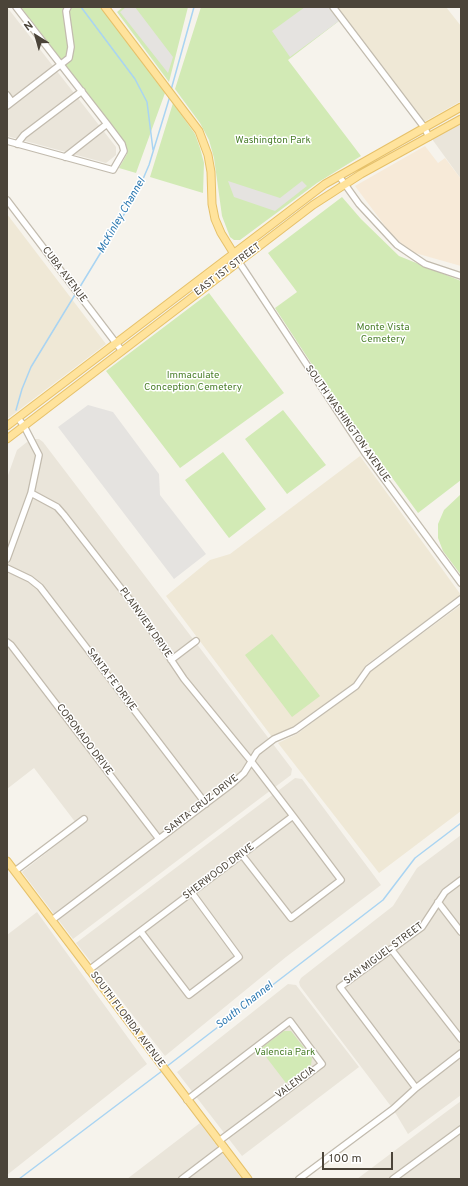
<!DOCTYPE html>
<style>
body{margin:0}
#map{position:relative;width:468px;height:1186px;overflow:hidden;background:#f6f3ec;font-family:Overpass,sans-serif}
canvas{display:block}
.frame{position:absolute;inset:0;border:8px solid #4b4439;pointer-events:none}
.north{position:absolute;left:16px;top:16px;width:40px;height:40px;-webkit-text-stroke:3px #fff;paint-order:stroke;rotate:323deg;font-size:11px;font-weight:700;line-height:16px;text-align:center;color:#4b4439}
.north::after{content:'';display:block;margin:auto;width:14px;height:18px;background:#4b4439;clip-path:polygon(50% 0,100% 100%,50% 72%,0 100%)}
.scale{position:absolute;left:322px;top:1152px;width:71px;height:18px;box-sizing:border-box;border:2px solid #4b4439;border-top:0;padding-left:5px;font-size:12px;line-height:14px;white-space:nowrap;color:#4b4439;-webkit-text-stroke:3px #fff;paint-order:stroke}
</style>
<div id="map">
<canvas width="468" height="1186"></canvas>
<div class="frame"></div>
<div class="north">N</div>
<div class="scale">100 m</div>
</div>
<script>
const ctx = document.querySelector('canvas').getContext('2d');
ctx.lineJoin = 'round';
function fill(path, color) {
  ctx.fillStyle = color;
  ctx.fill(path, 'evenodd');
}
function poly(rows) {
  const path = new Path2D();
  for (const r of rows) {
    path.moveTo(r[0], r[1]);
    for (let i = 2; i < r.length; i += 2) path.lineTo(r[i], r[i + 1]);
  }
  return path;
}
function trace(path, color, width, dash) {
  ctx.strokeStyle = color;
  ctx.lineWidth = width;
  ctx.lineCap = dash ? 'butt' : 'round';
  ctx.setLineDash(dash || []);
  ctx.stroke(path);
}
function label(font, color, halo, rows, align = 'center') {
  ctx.font = font + ' Overpass,sans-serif';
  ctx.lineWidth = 3;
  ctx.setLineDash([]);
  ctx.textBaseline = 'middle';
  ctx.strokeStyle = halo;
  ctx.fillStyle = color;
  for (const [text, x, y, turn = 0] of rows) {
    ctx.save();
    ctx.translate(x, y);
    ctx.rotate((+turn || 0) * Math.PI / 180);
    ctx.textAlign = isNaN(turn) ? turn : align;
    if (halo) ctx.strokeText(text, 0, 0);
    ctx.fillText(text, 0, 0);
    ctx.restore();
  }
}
fill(poly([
 [7,7,116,147,116,155,106,163,7,136],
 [461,123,461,179,432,139],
 [35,439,39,439,43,442,292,769,291,775,73,939,22,872,79,827,34,768,7,789,7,478,17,450,27,442],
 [295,778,302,779,381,885,286,957,165,1056,76,943],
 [461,835,461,1095,408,1134,393,1109,300,986,299,982,301,978,393,906,417,868],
 [37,912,147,1064,7,1175,7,935],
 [288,984,296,985,359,1067,242,1156,177,1072],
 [461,1101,461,1179,357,1179,446,1112],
 [200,1123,242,1179,127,1179]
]), '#eae5da');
fill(poly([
 [425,146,438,163,445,158,461,179,461,266,415,253,401,243,388,230,355,186]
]), '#f7ead8');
fill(poly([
 [337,7,446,7,461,26,461,101,424,122],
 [7,214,106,344,7,419],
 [360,456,461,595,366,665,354,683,295,727,272,737,166,596,210,560,230,554],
 [461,605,461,811,379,873,278,743,297,734,358,688,371,671]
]), '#efe8d6');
fill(poly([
 [21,7,101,7,165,93,136,173,119,168,127,154,124,142],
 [123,7,188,7,169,82,117,12],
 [201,7,328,7,339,21,288,60,361,156,317,183,240,240,234,240,230,237,222,216,214,158,209,140,200,123,175,89],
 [173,103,195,134,200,148,204,163,203,193,150,177],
 [342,197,361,219,399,256,461,281,461,480,418,513,336,401,275,308,297,292,268,253],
 [209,293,284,393,180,468,106,371],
 [283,410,326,465,287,494,245,439],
 [223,452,266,509,229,538,185,480],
 [461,494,461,575,443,551,438,538,438,524,444,510],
 [272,634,320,696,292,717,245,655],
 [284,1031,291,1031,312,1058,311,1065,286,1083,260,1049]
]), '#d2eab5');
fill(poly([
 [126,7,135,7,173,57,168,73,120,12],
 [305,7,328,7,339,21,290,57,272,31],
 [228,181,280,198,302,181,307,186,275,211,234,197],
 [88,405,113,412,159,474,160,495,206,554,174,579,58,427]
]), '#e5e3e0');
trace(poly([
 [81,7,135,79,147,102,153,150],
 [171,90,194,7],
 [78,290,137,193,149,165,170,96],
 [16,410,22,389,31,367,76,293],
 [166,1067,383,900,415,858,461,823],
 [19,1179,162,1071]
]), '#a9d4f2', 1.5);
const minor = poly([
 [333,7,424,127,429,137],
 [7,95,12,102],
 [7,106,69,58,71,47,66,11,68,7],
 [7,141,113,170,124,151,122,144,107,124,16,7],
 [17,144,24,135,82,91],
 [65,157,107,124],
 [339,176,359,204,397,245,425,264,461,276],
 [7,200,122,351],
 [239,262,365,453,461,583],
 [31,493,57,507,64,515,137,609,184,679,251,761,293,816,89,970],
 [7,559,31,493,39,455,24,426,18,418],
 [7,568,30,579,40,587,206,804],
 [7,642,11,645,159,839],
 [171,660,196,641],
 [242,855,291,918,341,880,293,816],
 [15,871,84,819],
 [438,902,461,932],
 [52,920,233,783,244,773,257,752,274,739,295,730,356,686,368,669,461,599],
 [141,932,189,995,239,957,192,893],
 [391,949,461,1039],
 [416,1088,340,987,422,927,445,892,461,880],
 [187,1100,290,1021,322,1064,219,1141],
 [182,1179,224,1147],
 [299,1179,393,1109,416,1088,461,1053],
 [393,1179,461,1129]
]);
const major = poly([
 [105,7,199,131,208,155,211,172,212,204,215,219,221,233,239,262],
 [7,426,325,184,461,107],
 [7,439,313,205,361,174,461,119],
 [7,861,248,1179]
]);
trace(minor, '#c2bbae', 8);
trace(major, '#e6c16a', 9);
trace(minor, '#fff', 5.5);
trace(major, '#ffe39c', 7);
label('10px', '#4a7f2a', '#fff', [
 ["Washington Park",273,141],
 ["Monte Vista",383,328],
 ["Cemetery",383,340],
 ["Immaculate",193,376],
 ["Conception Cemetery",193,388],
 ["Valencia Park",285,1053]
]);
label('10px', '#4b4439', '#fff', [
 ["EAST 1ST STREET",228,270,-37],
 ["CUBA AVENUE",64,275,53],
 ["SOUTH WASHINGTON AVENUE",347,424,55],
 ["PLAINVIEW DRIVE",145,623,55],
 ["SANTA FE DRIVE",111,680,53],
 ["CORONADO DRIVE",84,740,53],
 ["SANTA CRUZ DRIVE",202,805,-38],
 ["SHERWOOD DRIVE",219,872,-37],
 ["SAN MIGUEL STREET",384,954,-37],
 ["SOUTH FLORIDA AVENUE",127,1020,53],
 ["VALENCIA",296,1083,-37]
]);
label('italic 11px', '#2e7ab2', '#fff', [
 ["McKinley Channel",122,216,-60],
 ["South Channel",245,1006,-38]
]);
</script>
